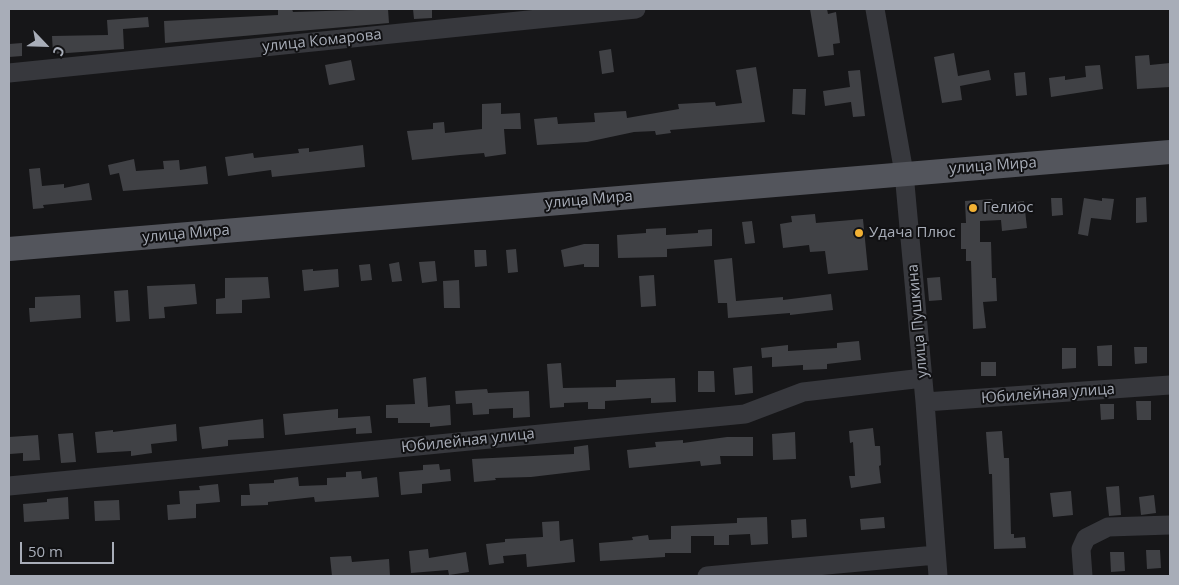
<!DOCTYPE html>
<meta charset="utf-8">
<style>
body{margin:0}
#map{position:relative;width:1179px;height:585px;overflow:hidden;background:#161618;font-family:"Open Sans",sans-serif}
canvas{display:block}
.frame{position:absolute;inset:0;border:10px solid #a8adb8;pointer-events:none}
.north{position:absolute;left:20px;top:20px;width:50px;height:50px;-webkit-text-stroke:4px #111113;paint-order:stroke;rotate:114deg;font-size:14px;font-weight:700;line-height:20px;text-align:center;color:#a8adb8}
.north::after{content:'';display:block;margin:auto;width:18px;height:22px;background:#a8adb8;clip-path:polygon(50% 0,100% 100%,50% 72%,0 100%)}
.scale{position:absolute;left:20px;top:542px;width:94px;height:22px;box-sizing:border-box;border:2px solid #a8adb8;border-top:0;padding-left:6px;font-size:15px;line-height:18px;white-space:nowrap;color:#a8adb8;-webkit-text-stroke:4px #111113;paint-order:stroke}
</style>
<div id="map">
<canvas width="1179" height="585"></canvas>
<div class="frame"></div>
<div class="north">С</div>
<div class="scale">50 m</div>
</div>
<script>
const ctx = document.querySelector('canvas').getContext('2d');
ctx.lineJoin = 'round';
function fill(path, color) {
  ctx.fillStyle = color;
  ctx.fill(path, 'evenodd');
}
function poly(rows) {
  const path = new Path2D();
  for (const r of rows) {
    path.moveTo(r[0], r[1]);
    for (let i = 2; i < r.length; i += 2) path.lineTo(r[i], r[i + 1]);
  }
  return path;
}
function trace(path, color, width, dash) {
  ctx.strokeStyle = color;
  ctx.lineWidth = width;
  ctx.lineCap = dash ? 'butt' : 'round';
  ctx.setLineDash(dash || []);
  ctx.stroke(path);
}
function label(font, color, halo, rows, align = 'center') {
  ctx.font = font + ' "Open Sans",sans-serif';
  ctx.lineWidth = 4;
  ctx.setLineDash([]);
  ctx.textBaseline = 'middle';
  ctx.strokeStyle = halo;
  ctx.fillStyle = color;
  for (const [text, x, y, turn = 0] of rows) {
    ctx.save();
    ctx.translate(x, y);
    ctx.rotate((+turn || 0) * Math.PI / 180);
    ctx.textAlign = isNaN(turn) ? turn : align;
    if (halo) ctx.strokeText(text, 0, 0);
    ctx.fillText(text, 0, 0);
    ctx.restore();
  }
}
fill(poly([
 [278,9,292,9,293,12,388,9,389,23,165,43,164,21,278,15],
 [413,9,432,9,432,18,414,19],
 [810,9,827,9,828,14,836,12,840,43,833,44,834,55,818,57],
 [148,17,149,27,123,29,124,49,53,54,52,36,108,35,107,20],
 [22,43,22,56,9,57,9,44],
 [611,49,614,72,602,74,599,51],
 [954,53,958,76,989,70,991,80,960,86,962,100,942,103,934,57],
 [1149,55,1150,65,1170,63,1170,87,1137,89,1135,56],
 [351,60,355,80,329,85,325,65],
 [1100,65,1103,89,1051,97,1049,78,1065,76,1065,80,1086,77,1085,66],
 [756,67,765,122,670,130,671,133,656,135,655,131,634,132,587,142,537,145,534,119,557,117,558,124,595,122,594,113,626,111,627,118,679,109,678,104,715,102,716,106,742,103,736,70],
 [860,70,865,116,853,117,851,102,825,106,823,91,850,87,848,71],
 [1025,72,1027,95,1016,96,1014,73],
 [793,89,806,89,805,115,792,114],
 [501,103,501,114,520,113,521,129,504,129,506,154,485,157,484,153,460,155,412,160,407,131,433,129,433,123,444,122,445,133,482,129,482,104],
 [363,145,365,167,272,177,271,170,228,176,225,157,253,153,254,158,299,153,298,149,309,148,309,152],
 [134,159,136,171,164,169,163,161,179,160,180,170,206,166,208,184,123,191,119,173,110,175,108,165],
 [40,168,42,186,64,184,64,188,89,183,92,200,43,205,44,208,33,209,29,169],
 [1146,197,1147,222,1136,223,1136,198],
 [1051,198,1062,198,1063,215,1052,216],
 [1084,198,1102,201,1102,198,1114,199,1111,220,1091,218,1088,236,1078,234],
 [992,199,993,204,1024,201,1027,228,1002,231,1001,220,980,221,980,242,991,242,992,278,996,278,997,301,983,302,986,328,973,329,971,261,966,261,966,249,961,249,961,223,966,223,965,201],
 [815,214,816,223,863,219,868,270,828,274,825,251,810,252,809,245,783,248,780,224,792,222,791,216],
 [752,221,755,243,745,244,742,222],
 [666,228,666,235,698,233,698,230,712,229,712,246,667,249,667,257,618,258,617,235,646,233,646,229],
 [584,244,599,244,599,267,584,267,584,264,564,267,561,250],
 [516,249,518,272,508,273,506,250],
 [474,250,486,250,487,266,475,267],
 [732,258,736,301,783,297,783,300,831,294,833,310,790,315,790,313,728,318,727,303,718,303,714,260],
 [435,261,437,281,422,283,419,262],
 [399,262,402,281,392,282,389,264],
 [370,264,372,280,361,281,359,265],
 [313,269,313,271,338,269,339,287,304,291,302,270],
 [654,275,656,306,641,307,639,276],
 [268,277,270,298,242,300,242,313,216,314,216,299,225,298,225,278],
 [940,277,942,300,929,301,927,278],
 [459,280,460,308,444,308,443,281],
 [195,284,197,304,164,307,165,318,149,319,147,286],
 [128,290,130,321,116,322,114,291],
 [80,295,81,318,30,322,29,308,35,308,35,297],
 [859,341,861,360,827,364,827,369,803,370,803,365,772,367,772,357,762,358,761,348,788,345,788,351,837,348,837,343],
 [1112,345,1112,366,1098,366,1097,346],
 [1134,347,1147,347,1147,363,1135,364],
 [1062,348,1076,348,1076,368,1062,369],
 [981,362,996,362,996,376,981,376],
 [561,363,563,388,616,387,616,380,675,378,676,402,651,403,651,398,605,401,605,409,588,409,588,402,564,403,564,407,550,408,547,364],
 [752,366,753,393,735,395,733,368],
 [698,371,714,371,715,392,698,392],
 [426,377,428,407,450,405,451,425,430,427,430,423,398,423,398,418,386,418,386,405,415,404,413,379],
 [487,389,488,393,529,391,530,417,513,418,513,408,489,409,489,414,473,415,472,403,456,404,455,391],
 [1136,401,1151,401,1151,420,1137,420],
 [1100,404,1114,404,1114,419,1101,420],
 [338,409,338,418,370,416,372,433,356,434,356,428,285,435,283,414],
 [263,419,264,438,228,440,228,446,202,449,199,427],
 [176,424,177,441,151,444,152,453,131,456,131,451,97,453,95,432,113,430,113,432],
 [873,428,875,446,880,446,881,465,879,466,881,483,851,488,849,476,855,476,853,442,850,443,849,431],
 [1002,431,1004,458,1009,458,1011,534,1014,534,1014,538,1025,537,1026,548,994,549,992,474,989,474,986,432],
 [795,432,796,459,773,460,772,434],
 [73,433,76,462,61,463,58,434],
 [38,435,40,460,23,461,23,453,10,454,9,437],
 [727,437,753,437,753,456,720,456,721,464,701,466,700,461,629,468,627,450,656,447,655,442,683,440,683,443],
 [588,445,590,470,531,477,495,478,496,480,474,482,472,459,574,454,574,447],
 [439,464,440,470,450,469,451,481,422,484,422,493,401,495,399,472,423,470,423,465],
 [361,471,362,479,377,477,379,497,315,502,314,497,268,502,268,505,241,506,241,495,250,495,249,484,274,483,274,480,298,477,299,486,327,485,327,478,346,477,346,472],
 [218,484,220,502,196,504,196,518,168,520,167,505,180,504,179,491,200,490,199,486],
 [1119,486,1121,515,1109,516,1106,487],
 [1071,491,1073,515,1053,517,1050,493],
 [1154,495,1156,513,1141,515,1139,497],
 [68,497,69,519,24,522,23,504,47,502,47,499],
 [119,500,120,520,95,521,94,501],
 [767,517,768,544,751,545,750,534,729,535,729,545,714,545,714,536,691,536,691,553,665,553,665,557,600,561,599,543,633,540,632,537,648,535,649,540,671,539,671,526,737,523,737,518],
 [884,517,885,528,861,530,860,519],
 [806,519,807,537,792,538,791,520],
 [559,521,560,541,573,539,575,562,527,567,526,554,503,556,504,563,489,565,486,544,505,542,505,539,543,537,542,522],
 [428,549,429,558,466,552,469,572,449,575,448,570,411,573,409,551],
 [1146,550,1160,550,1161,568,1147,569],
 [1110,552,1124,552,1125,571,1111,572],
 [351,556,352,562,389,559,390,576,332,576,330,557]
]), '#404145');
trace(poly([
 [875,9,904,173,925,402,938,576],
 [9,73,636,9],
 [925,402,1170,385],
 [9,486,745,414,803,392,923,378],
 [707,576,936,555],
 [1083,576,1081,549,1086,538,1108,527,1170,525]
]), '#37383d', 19);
trace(poly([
 [9,249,1170,152]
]), '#53555c', 24);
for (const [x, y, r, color] of [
 [973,208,5,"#f2b134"],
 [859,233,5,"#f2b134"]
]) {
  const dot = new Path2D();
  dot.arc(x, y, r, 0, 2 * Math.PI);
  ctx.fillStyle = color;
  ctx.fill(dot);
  trace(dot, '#111113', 2);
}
label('15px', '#a8adb8', '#111113', [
 ["улица Комарова",322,41,-6],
 ["улица Мира",993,166,-4],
 ["улица Мира",589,200,-5],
 ["улица Мира",186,234,-5],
 ["улица Пушкина",918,321,-95],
 ["Юбилейная улица",1048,394,-4],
 ["Юбилейная улица",468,441,-6]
]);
label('15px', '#a8adb8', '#111113', [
 ["Гелиос",983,208],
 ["Удача Плюс",869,233]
], 'left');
</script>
